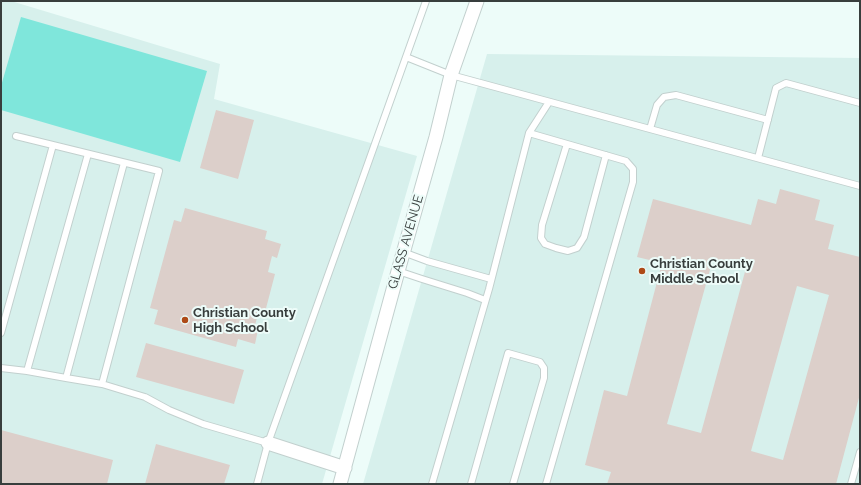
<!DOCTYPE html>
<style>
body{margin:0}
#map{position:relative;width:861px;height:485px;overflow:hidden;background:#edfcf9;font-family:Raleway,sans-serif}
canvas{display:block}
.frame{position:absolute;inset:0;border:2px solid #383e3d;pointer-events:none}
</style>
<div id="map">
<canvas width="861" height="485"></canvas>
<div class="frame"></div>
</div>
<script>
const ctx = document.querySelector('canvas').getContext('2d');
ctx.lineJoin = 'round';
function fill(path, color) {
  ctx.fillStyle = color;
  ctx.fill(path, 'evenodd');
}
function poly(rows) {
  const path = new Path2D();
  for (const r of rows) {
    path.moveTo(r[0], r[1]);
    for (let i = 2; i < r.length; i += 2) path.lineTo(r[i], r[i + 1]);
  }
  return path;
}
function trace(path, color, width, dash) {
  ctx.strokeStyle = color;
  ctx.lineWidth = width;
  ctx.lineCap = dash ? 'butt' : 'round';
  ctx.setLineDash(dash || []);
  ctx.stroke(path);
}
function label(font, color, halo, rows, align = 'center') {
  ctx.font = font + ' Raleway,sans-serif';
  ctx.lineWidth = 4;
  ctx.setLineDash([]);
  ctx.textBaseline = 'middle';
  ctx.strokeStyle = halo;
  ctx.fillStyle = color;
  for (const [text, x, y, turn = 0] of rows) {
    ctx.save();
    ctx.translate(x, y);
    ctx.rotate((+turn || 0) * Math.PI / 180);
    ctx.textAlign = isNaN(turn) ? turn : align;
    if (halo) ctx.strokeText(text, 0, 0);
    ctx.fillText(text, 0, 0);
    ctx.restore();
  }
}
fill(poly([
 [1,1,11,1,220,64,214,99,417,156,322,484,1,484],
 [487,54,860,58,860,484,363,484]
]), '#d7f0ec');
fill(poly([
 [21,17,207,71,180,162,1,110,1,86]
]), '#7fe6db');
fill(poly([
 [216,110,254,120,238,179,200,168],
 [780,189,820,200,815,220,834,225,828,249,860,257,860,394,836,484,607,484,611,472,585,465,604,390,627,396,662,263,637,257,653,199,751,225,758,199,776,204],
 [713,259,746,268,701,433,667,424],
 [797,286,829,295,783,460,751,451],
 [185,208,267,231,265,239,281,244,277,258,272,256,268,272,275,274,264,316,258,314,254,329,258,330,255,344,238,339,236,347,154,324,158,310,150,308,174,220,181,222],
 [146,343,244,370,234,404,136,377],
 [1,430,113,460,107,484,1,484],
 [156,444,230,465,224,484,145,484]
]), '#dccfca');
const service = poly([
 [406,57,451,75,860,186],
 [650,129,657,105,664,97,676,95,768,120],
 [529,133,626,161,633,169,633,182,546,484],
 [16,136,159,171,102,384],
 [567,144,542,225,541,238,545,244,556,248,568,251,577,248,584,237,606,155],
 [758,158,776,88,786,83,860,103],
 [403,252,427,261,491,279],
 [398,271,422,279,467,293,485,300],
 [1,333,53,145],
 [1,368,27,371,66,378,102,384,125,391,145,397,169,410,203,424,268,443],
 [27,371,88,154],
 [66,378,124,163],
 [257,484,268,443,426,1],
 [432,484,489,289,529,133,549,102],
 [471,484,508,353,540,362,544,368,544,378,513,484],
 [851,484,860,452]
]);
const minor = poly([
 [268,443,345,468],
 [340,484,400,264,436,137,451,75,477,1]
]);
trace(service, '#c2d0ce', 8);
trace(minor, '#c2d0ce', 15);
trace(service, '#fff', 6);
trace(minor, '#fff', 13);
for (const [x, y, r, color] of [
 [642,271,4,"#ae4a17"],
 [185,320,4,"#ae4a17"]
]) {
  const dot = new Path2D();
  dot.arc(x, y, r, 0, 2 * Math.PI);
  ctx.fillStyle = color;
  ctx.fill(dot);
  trace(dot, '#edfcf9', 1.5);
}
label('13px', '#383e3d', '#edfcf9', [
 ["GLASS AVENUE",406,242,-74]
]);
label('bold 13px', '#383e3d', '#edfcf9', [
 ["Christian County",650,264],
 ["Middle School",650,279],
 ["Christian County",193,313],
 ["High School",193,328]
], 'left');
</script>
